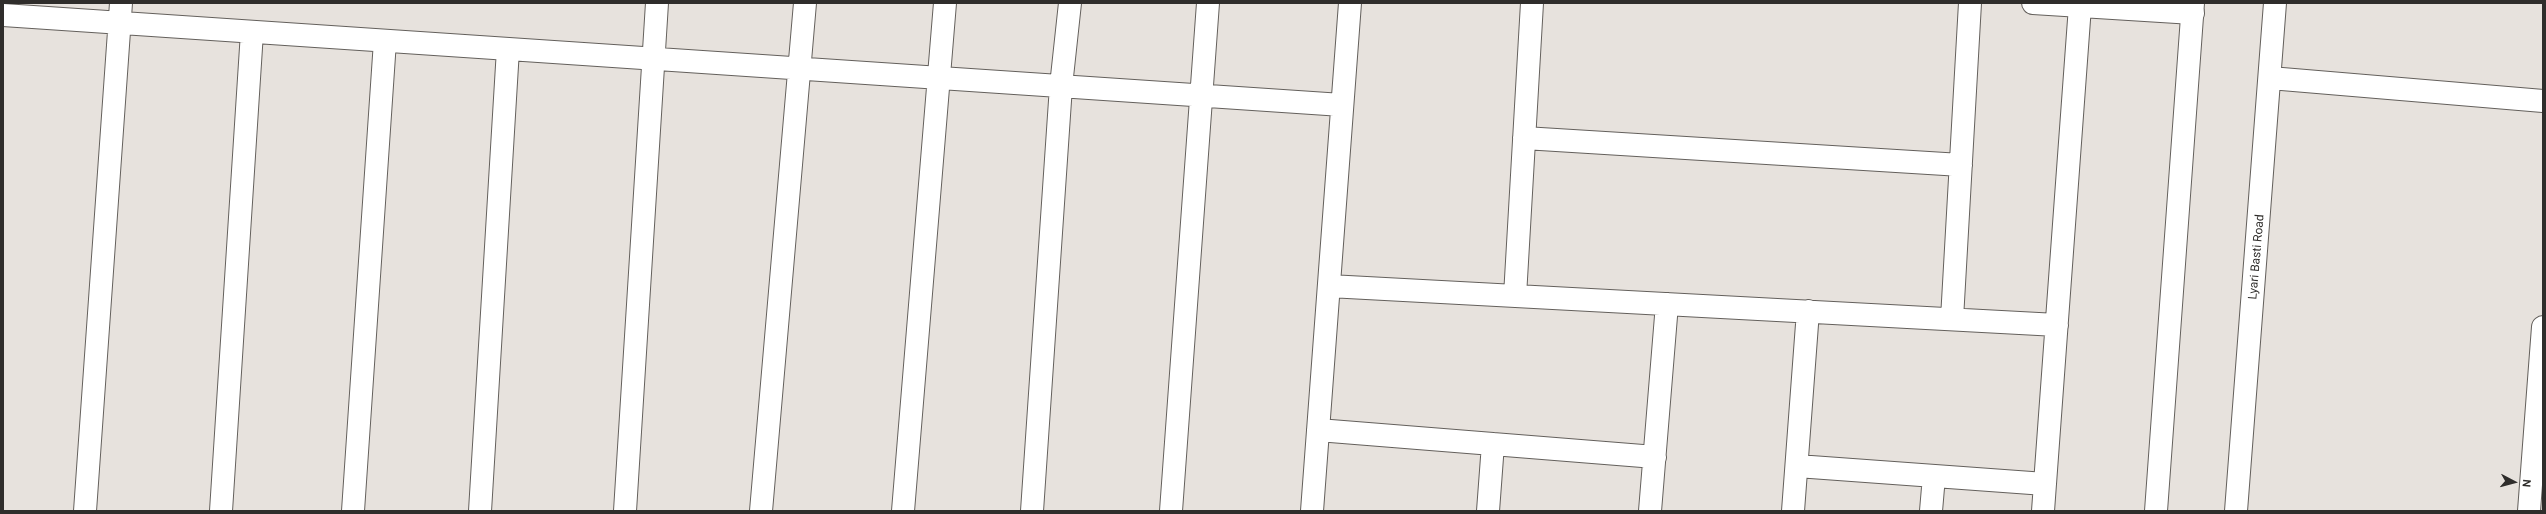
<!DOCTYPE html>
<style>
body{margin:0}
#map{position:relative;width:2546px;height:514px;overflow:hidden;background:#e7e2dd;font-family:Roboto,sans-serif}
canvas{display:block}
.frame{position:absolute;inset:0;border:4px solid #2f2d2b;pointer-events:none}
.north{position:absolute;left:2494px;top:462px;width:40px;height:40px;-webkit-text-stroke:3px #fff;paint-order:stroke;rotate:96deg;font-size:11px;font-weight:700;line-height:16px;text-align:center;color:#2f2d2b}
.north::after{content:'';display:block;margin:auto;width:14px;height:18px;background:#2f2d2b;clip-path:polygon(50% 0,100% 100%,50% 72%,0 100%)}
</style>
<div id="map">
<canvas width="2546" height="514"></canvas>
<div class="frame"></div>
<div class="north">N</div>
</div>
<script>
const ctx = document.querySelector('canvas').getContext('2d');
ctx.lineJoin = 'round';
function poly(rows) {
  const path = new Path2D();
  for (const r of rows) {
    path.moveTo(r[0], r[1]);
    for (let i = 2; i < r.length; i += 2) path.lineTo(r[i], r[i + 1]);
  }
  return path;
}
function trace(path, color, width, dash) {
  ctx.strokeStyle = color;
  ctx.lineWidth = width;
  ctx.lineCap = dash ? 'butt' : 'round';
  ctx.setLineDash(dash || []);
  ctx.stroke(path);
}
function label(font, color, halo, rows, align = 'center') {
  ctx.font = font + ' Roboto,sans-serif';
  ctx.lineWidth = 3.5;
  ctx.setLineDash([]);
  ctx.textBaseline = 'middle';
  ctx.strokeStyle = halo;
  ctx.fillStyle = color;
  for (const [text, x, y, turn = 0] of rows) {
    ctx.save();
    ctx.translate(x, y);
    ctx.rotate((+turn || 0) * Math.PI / 180);
    ctx.textAlign = isNaN(turn) ? turn : align;
    if (halo) ctx.strokeText(text, 0, 0);
    ctx.fillText(text, 0, 0);
    ctx.restore();
  }
}
const street = poly([
 [2033,3,2193,13],
 [3,15,1342,105],
 [1524,138,1961,165],
 [1329,286,2057,325],
 [1515,296,1532,3],
 [1952,319,1970,3],
 [1318,430,1655,457],
 [1797,466,2045,484],
 [85,511,121,3],
 [221,511,252,32],
 [353,511,385,41],
 [480,511,508,49],
 [625,511,657,3],
 [761,511,805,3],
 [903,511,945,3],
 [1032,511,1061,86,1070,3],
 [1171,511,1208,3],
 [1312,511,1350,3],
 [1488,511,1493,444],
 [1650,511,1667,304],
 [1793,511,1808,311],
 [1931,511,1934,476],
 [2043,511,2080,6],
 [2529,511,2543,327]
]);
const secondary = poly([
 [2270,78,2543,101],
 [2156,511,2193,3],
 [2236,511,2275,3]
]);
trace(street, '#64605c', 24);
trace(secondary, '#64605c', 24);
trace(street, '#fff', 22);
trace(secondary, '#fff', 22);
label('12px', '#2f2d2b', '#fff', [
 ["Lyari Basti Road",2257,257,-85]
]);
</script>
